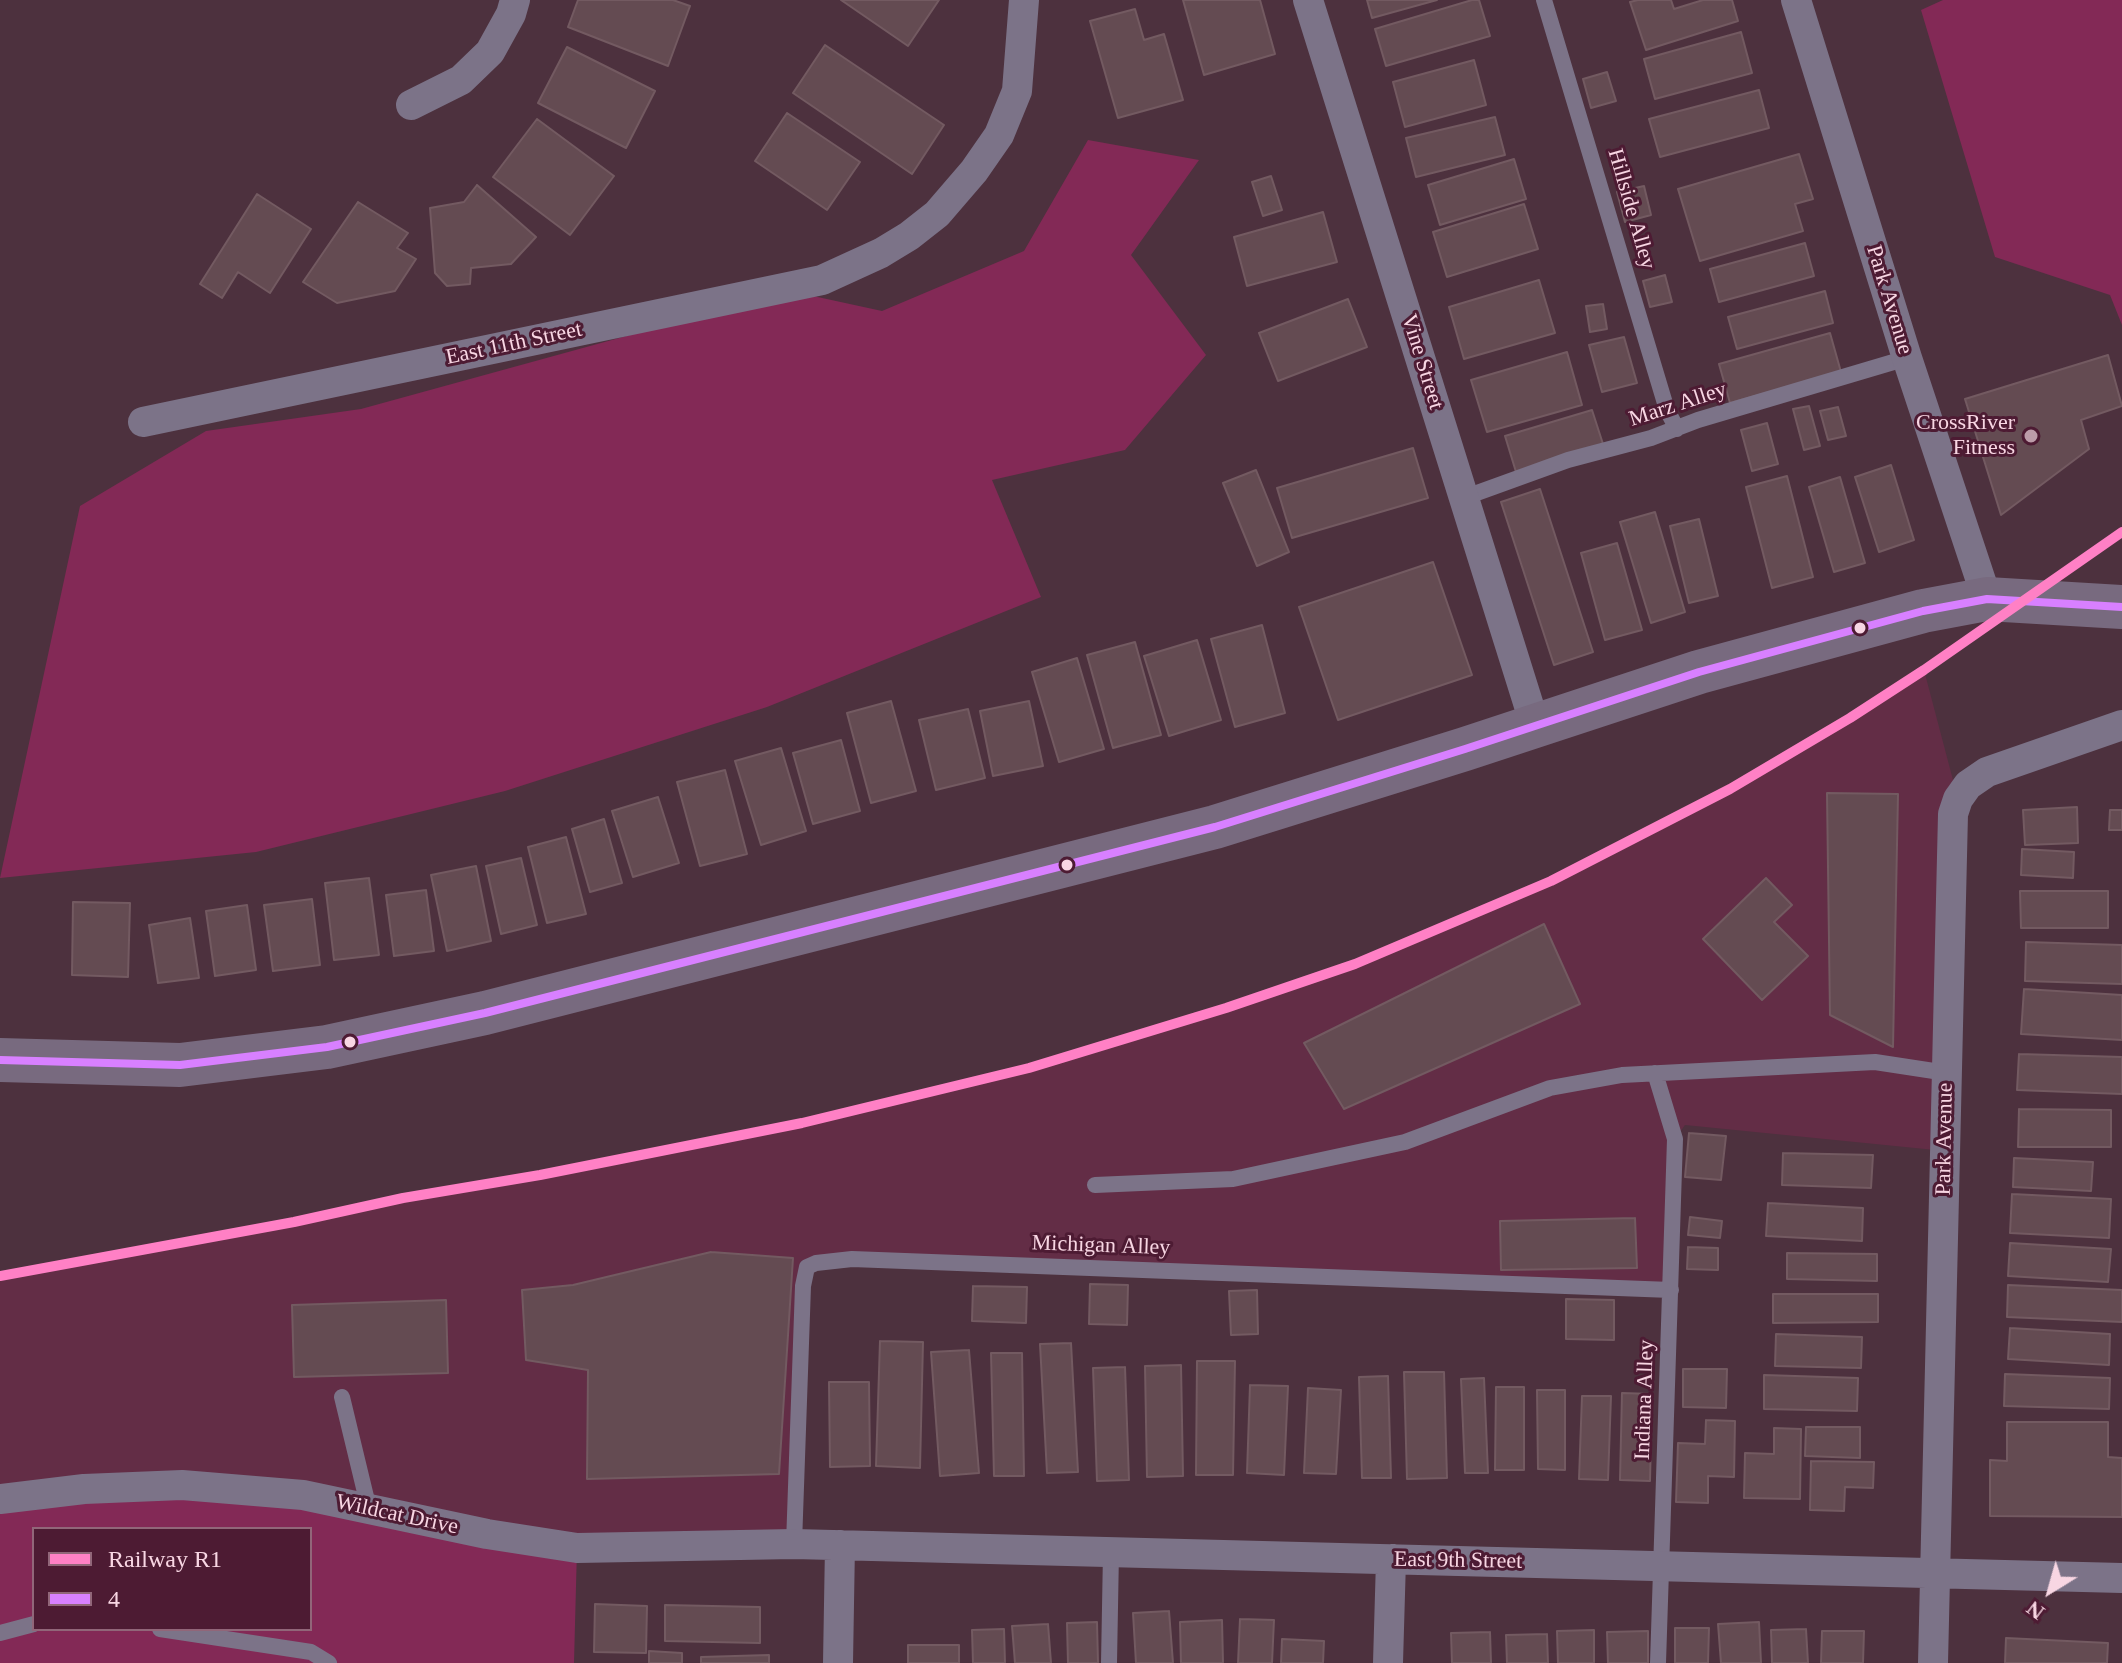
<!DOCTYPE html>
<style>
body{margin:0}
#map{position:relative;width:2122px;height:1663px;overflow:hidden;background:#4d313e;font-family:"Times New Roman",serif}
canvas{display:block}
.legend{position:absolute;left:32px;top:1527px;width:280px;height:104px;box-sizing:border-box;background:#4d1b33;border:2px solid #916679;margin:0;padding:10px 14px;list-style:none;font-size:24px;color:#f8d6e3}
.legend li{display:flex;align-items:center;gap:16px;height:40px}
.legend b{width:40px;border:2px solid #916679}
.north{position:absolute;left:2010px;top:1551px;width:80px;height:80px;-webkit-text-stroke:6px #4d1b33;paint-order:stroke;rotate:217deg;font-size:22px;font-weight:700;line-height:32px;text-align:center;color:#f8d6e3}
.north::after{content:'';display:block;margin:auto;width:28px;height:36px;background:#f8d6e3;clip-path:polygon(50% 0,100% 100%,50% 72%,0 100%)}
</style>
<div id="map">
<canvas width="2122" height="1663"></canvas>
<ul class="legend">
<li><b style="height:10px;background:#ff80c5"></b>Railway R1</li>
<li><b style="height:10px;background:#d880ff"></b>4</li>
</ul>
<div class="north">N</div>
</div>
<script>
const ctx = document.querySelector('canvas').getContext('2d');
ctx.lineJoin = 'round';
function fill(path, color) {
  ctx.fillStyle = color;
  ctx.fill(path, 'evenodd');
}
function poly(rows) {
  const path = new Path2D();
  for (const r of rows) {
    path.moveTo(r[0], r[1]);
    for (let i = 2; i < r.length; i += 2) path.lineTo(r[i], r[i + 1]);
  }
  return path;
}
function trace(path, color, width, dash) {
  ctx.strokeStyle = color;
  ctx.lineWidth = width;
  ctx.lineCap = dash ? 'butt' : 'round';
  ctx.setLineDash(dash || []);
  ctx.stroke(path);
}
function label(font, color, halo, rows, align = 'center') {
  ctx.font = font + ' "Times New Roman",serif';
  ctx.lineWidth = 6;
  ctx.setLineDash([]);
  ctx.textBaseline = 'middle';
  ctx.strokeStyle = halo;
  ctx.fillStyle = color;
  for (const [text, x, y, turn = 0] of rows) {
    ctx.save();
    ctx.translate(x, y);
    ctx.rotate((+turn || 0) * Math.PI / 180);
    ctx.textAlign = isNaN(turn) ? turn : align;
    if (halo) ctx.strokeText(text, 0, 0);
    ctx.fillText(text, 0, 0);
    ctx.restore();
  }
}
fill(poly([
 [1924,670,1958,799,1945,1151,1685,1125,1675,1139,1671,1290,852,1259,807,1267,794,1544,577,1548,0,1499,0,1276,294,1222,403,1198,540,1175,802,1123,1029,1068,1120,1042,1355,964,1551,881,1730,789,1850,718]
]), '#632d46');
fill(poly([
 [1943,0,2122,0,2122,325,2110,295,1995,257,1921,10],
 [1088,140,1199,160,1131,255,1206,355,1125,450,992,480,1041,597,767,707,505,791,256,852,0,878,80,506,206,431,361,409,790,291,882,311,1024,251],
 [182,1485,577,1548,574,1663,0,1663,0,1499],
 [34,1529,310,1529,310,1629,34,1629]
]), '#832956');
const building = poly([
 [578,0,673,0,690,6,668,66,568,27,578,0],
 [841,0,939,0,908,46,841,0],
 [1183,0,1260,0,1275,54,1204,75,1183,0],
 [1367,0,1437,0,1372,18,1367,0],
 [1472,0,1479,0,1490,36,1386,66,1375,29,1472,0],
 [1638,0,1671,0,1674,9,1703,0,1732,0,1738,21,1646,50,1630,2,1638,0],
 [1135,9,1144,40,1164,34,1183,100,1118,118,1090,21,1135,9],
 [1741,32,1752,73,1655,99,1644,59,1741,32],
 [825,45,944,125,912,174,793,93,825,45],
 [567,47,655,91,626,148,538,103,567,47],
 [1474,60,1486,105,1405,127,1393,82,1474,60],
 [1607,72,1616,101,1591,108,1583,79,1607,72],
 [1759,90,1769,128,1660,157,1649,119,1759,90],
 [787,113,860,162,827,210,755,161,787,113],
 [1495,117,1505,155,1416,177,1406,138,1495,117],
 [537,119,614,176,570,235,493,177,537,119],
 [1799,154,1813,199,1795,204,1803,231,1700,261,1678,189,1799,154],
 [1514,159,1526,199,1440,225,1428,185,1514,159],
 [1271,176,1282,210,1263,216,1252,182,1271,176],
 [477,185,536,237,511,264,471,268,470,284,447,286,435,273,430,208,464,202,477,185],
 [1644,186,1651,215,1625,222,1617,192,1644,186],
 [257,194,311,229,270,293,238,272,222,298,200,284,257,194],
 [358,202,408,233,397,248,416,259,395,291,337,303,303,282,358,202],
 [1524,204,1538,249,1447,277,1433,232,1524,204],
 [1323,212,1337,262,1247,286,1234,237,1323,212],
 [1805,243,1814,276,1719,302,1710,269,1805,243],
 [1665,275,1672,302,1650,307,1643,281,1665,275],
 [1539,280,1555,333,1464,359,1449,307,1539,280],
 [1825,291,1833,323,1737,349,1728,317,1825,291],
 [1348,299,1367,347,1278,381,1259,333,1348,299],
 [1603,304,1607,329,1590,332,1586,306,1603,304],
 [1830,333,1841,372,1730,403,1719,364,1830,333],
 [1624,337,1637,383,1602,392,1589,345,1624,337],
 [1567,352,1582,405,1487,432,1471,380,1567,352],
 [2108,355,2122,406,2081,420,2089,449,2001,515,1965,399,2108,355],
 [1809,406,1820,446,1804,450,1793,409,1809,406],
 [1838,407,1846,436,1828,440,1820,411,1838,407],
 [1592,410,1603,444,1516,472,1505,436,1592,410],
 [1767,423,1778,464,1752,471,1741,430,1767,423],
 [1413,448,1428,498,1292,538,1277,488,1413,448],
 [1891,465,1914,540,1879,552,1855,477,1891,465],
 [1256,470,1289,552,1257,566,1223,483,1256,470],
 [1787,476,1813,577,1772,588,1746,487,1787,476],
 [1840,477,1865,563,1834,572,1809,487,1840,477],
 [1540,489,1593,652,1554,665,1501,502,1540,489],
 [1655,512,1685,612,1651,623,1620,522,1655,512],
 [1699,519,1718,596,1689,603,1670,526,1699,519],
 [1617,543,1642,630,1605,640,1581,553,1617,543],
 [1433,562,1472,675,1338,720,1299,607,1433,562],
 [1262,625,1285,713,1235,727,1211,639,1262,625],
 [1197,640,1221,720,1169,736,1144,656,1197,640],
 [1135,642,1161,735,1113,748,1087,655,1135,642],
 [1077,658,1104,749,1059,762,1032,672,1077,658],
 [891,701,916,791,871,803,847,713,891,701],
 [1029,701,1043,766,993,776,980,711,1029,701],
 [968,709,985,778,936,790,919,720,968,709],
 [841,740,860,811,813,824,793,753,841,740],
 [781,748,806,831,761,845,735,761,781,748],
 [725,770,747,854,700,866,677,782,725,770],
 [1827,793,1898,794,1893,1047,1830,1015,1827,793],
 [658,797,679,863,633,877,612,811,658,797],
 [2077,807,2078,843,2025,845,2023,810,2077,807],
 [2110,810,2122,810,2122,830,2109,830,2110,810],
 [604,819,622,883,590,892,572,829,604,819],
 [566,837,586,914,547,923,528,847,566,837],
 [2022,849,2074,852,2073,878,2021,875,2022,849],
 [521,858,537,925,501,934,486,866,521,858],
 [476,866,491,941,447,951,431,875,476,866],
 [369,878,379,955,334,960,325,883,369,878],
 [1766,878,1792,905,1774,922,1808,956,1762,1000,1703,939,1766,878],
 [426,890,434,951,394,956,386,895,426,890],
 [2020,891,2108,891,2108,928,2021,928,2020,891],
 [312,899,320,965,273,971,264,905,312,899],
 [73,902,130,903,128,977,72,975,73,902],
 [247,905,256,970,215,976,206,911,247,905],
 [190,918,199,978,158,983,149,925,190,918],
 [1544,924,1580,1004,1344,1109,1304,1043,1544,924],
 [2026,942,2122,945,2122,984,2025,981,2026,942],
 [2024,989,2122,995,2122,1040,2021,1034,2024,989],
 [2019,1054,2122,1057,2122,1094,2017,1090,2019,1054],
 [2019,1109,2111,1110,2111,1147,2018,1147,2019,1109],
 [1689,1133,1726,1136,1721,1180,1685,1177,1689,1133],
 [1783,1153,1873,1155,1871,1188,1782,1185,1783,1153],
 [2014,1158,2093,1162,2091,1191,2013,1187,2014,1158],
 [2012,1194,2111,1199,2109,1238,2010,1233,2012,1194],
 [1768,1203,1863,1208,1862,1241,1766,1236,1768,1203],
 [1690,1217,1722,1221,1720,1238,1688,1235,1690,1217],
 [1635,1218,1637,1268,1501,1270,1500,1221,1635,1218],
 [2010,1243,2111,1249,2108,1282,2008,1276,2010,1243],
 [1688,1247,1718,1248,1718,1270,1687,1269,1688,1247],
 [711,1252,793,1258,779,1474,587,1479,588,1370,526,1360,522,1290,573,1285,711,1252],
 [1787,1253,1877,1254,1877,1281,1787,1279,1787,1253],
 [1090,1284,1128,1285,1127,1325,1089,1324,1090,1284],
 [2008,1285,2122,1290,2122,1322,2007,1317,2008,1285],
 [973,1286,1027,1287,1026,1323,972,1321,973,1286],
 [1257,1290,1258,1334,1231,1335,1229,1291,1257,1290],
 [1773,1294,1878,1294,1878,1322,1773,1323,1773,1294],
 [1566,1299,1614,1300,1614,1340,1566,1339,1566,1299],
 [446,1300,448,1373,294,1377,292,1305,446,1300],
 [2010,1328,2110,1334,2109,1365,2008,1359,2010,1328],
 [1776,1334,1862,1337,1861,1368,1775,1366,1776,1334],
 [880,1341,923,1342,920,1468,876,1466,880,1341],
 [1071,1343,1078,1472,1047,1473,1040,1344,1071,1343],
 [969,1350,979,1473,940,1476,931,1352,969,1350],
 [991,1353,1022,1353,1024,1476,994,1476,991,1353],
 [1197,1361,1235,1361,1233,1475,1196,1475,1197,1361],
 [1181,1365,1183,1476,1147,1477,1145,1366,1181,1365],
 [1125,1367,1129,1480,1097,1481,1093,1368,1125,1367],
 [1683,1369,1727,1369,1726,1408,1683,1407,1683,1369],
 [1404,1372,1444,1372,1447,1478,1407,1479,1404,1372],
 [2005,1374,2110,1378,2109,1409,2004,1406,2005,1374],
 [1764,1375,1858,1378,1857,1411,1764,1409,1764,1375],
 [1388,1376,1391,1478,1362,1478,1359,1377,1388,1376],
 [1484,1378,1488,1473,1465,1473,1461,1379,1484,1378],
 [829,1382,869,1382,870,1466,830,1467,829,1382],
 [1250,1385,1288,1386,1284,1475,1247,1473,1250,1385],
 [1496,1387,1524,1387,1524,1470,1495,1470,1496,1387],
 [1308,1388,1341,1390,1336,1474,1304,1473,1308,1388],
 [1537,1390,1565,1390,1565,1470,1538,1469,1537,1390],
 [1622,1393,1652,1394,1650,1481,1620,1480,1622,1393],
 [1582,1396,1611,1396,1608,1480,1579,1479,1582,1396],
 [1706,1420,1735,1421,1734,1477,1708,1476,1708,1503,1676,1502,1678,1443,1705,1444,1706,1420],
 [2007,1422,2108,1422,2108,1457,2122,1458,2122,1517,1990,1516,1990,1460,2007,1461,2007,1422],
 [1806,1427,1860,1427,1860,1458,1805,1456,1806,1427],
 [1774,1428,1801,1429,1800,1499,1744,1498,1745,1453,1774,1454,1774,1428],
 [1811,1461,1874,1462,1873,1488,1845,1487,1844,1511,1810,1510,1811,1461],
 [595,1604,647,1606,646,1653,594,1652,595,1604],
 [665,1605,760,1607,760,1643,665,1641,665,1605],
 [1169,1611,1173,1663,1136,1663,1133,1613,1169,1611],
 [1240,1619,1274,1620,1272,1663,1238,1663,1240,1619],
 [1222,1620,1223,1663,1181,1663,1180,1622,1222,1620],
 [1097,1622,1098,1663,1068,1663,1067,1623,1097,1622],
 [1759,1622,1761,1663,1721,1663,1718,1624,1759,1622],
 [1048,1624,1051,1663,1015,1663,1012,1626,1048,1624],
 [1675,1628,1709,1628,1708,1663,1675,1663,1675,1628],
 [1004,1629,1005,1663,973,1663,972,1630,1004,1629],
 [1806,1629,1808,1663,1772,1663,1771,1630,1806,1629],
 [1594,1630,1594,1663,1558,1663,1557,1631,1594,1630],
 [1648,1631,1648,1663,1608,1663,1607,1632,1648,1631],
 [1822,1631,1864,1631,1863,1663,1821,1663,1822,1631],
 [1490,1632,1491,1663,1452,1663,1451,1633,1490,1632],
 [1547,1634,1548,1663,1507,1663,1506,1635,1547,1634],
 [2006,1638,2108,1643,2107,1663,2005,1663,2006,1638],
 [1282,1639,1324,1641,1323,1663,1281,1663,1282,1639],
 [908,1645,959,1645,959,1663,908,1663,908,1645],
 [649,1651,682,1653,682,1663,649,1663,649,1651],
 [769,1655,769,1663,701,1663,701,1657,769,1655]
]);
fill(building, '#644b52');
trace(building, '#735a61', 2);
trace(poly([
 [1544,0,1667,410,1677,429],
 [1463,498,1568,460,1651,438,1698,420,1907,358],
 [1655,1073,1675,1139,1658,1663],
 [1095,1185,1233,1179,1405,1142,1550,1088,1622,1075,1875,1062,1947,1073],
 [342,1397,369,1509],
 [794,1544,803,1286,807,1267,816,1263,852,1259,1671,1290],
 [160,1629,311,1652,329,1663],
 [0,1633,34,1624],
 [1109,1663,1111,1552]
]), '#7c7388', 16);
trace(poly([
 [1308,0,1535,725],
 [1796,0,1907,358,1987,599],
 [411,105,461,80,490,52,511,14,515,0],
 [143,422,822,280,881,253,909,236,937,214,974,171,999,135,1017,91,1024,0],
 [0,1499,84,1489,182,1485,303,1495,487,1534,577,1548,794,1544,2122,1578],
 [838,1663,840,1545],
 [1388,1663,1391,1560,1393,1559],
 [1933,1663,1953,814,1958,799,1968,785,1987,772,2122,725]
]), '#7c7388', 30);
trace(poly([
 [0,1060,180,1065,327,1047,485,1013,1215,827,1465,749,1699,672,1923,611,1987,599,2122,607]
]), '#786a7f', 44);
trace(poly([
 [0,1060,180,1065,327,1047,485,1013,1215,827,1465,749,1699,672,1923,611,1987,599,2122,607]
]), '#d880ff', 8);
trace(poly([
 [0,1276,294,1222,403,1198,540,1175,802,1123,1029,1068,1226,1008,1355,964,1551,881,1730,789,1850,718,1924,670,2122,532]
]), '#ff80c5', 10);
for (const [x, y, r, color] of [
 [2031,436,8,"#bc9ca9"],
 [1860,628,7,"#f8d6e3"],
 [1067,865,7,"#f8d6e3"],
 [350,1042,7,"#f8d6e3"]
]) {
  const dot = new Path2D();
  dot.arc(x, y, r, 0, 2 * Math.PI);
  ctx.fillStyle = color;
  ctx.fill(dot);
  trace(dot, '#4d1b33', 3);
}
label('22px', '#f8d6e3', '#4d1b33', [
 ["Hillside Alley",1631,209,74],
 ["Park Avenue",1889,300,73],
 ["East 11th Street",514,344,-12],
 ["Vine Street",1422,362,73],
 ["Marz Alley",1678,405,-18],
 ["Park Avenue",1945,1139,-89],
 ["Michigan Alley",1101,1246,2],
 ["Indiana Alley",1645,1400,-88],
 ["Wildcat Drive",397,1515,12],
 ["East 9th Street",1458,1561,1]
]);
label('22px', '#f8d6e3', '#4d1b33', [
 ["CrossRiver",2015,423],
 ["Fitness",2015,448]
], 'right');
</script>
